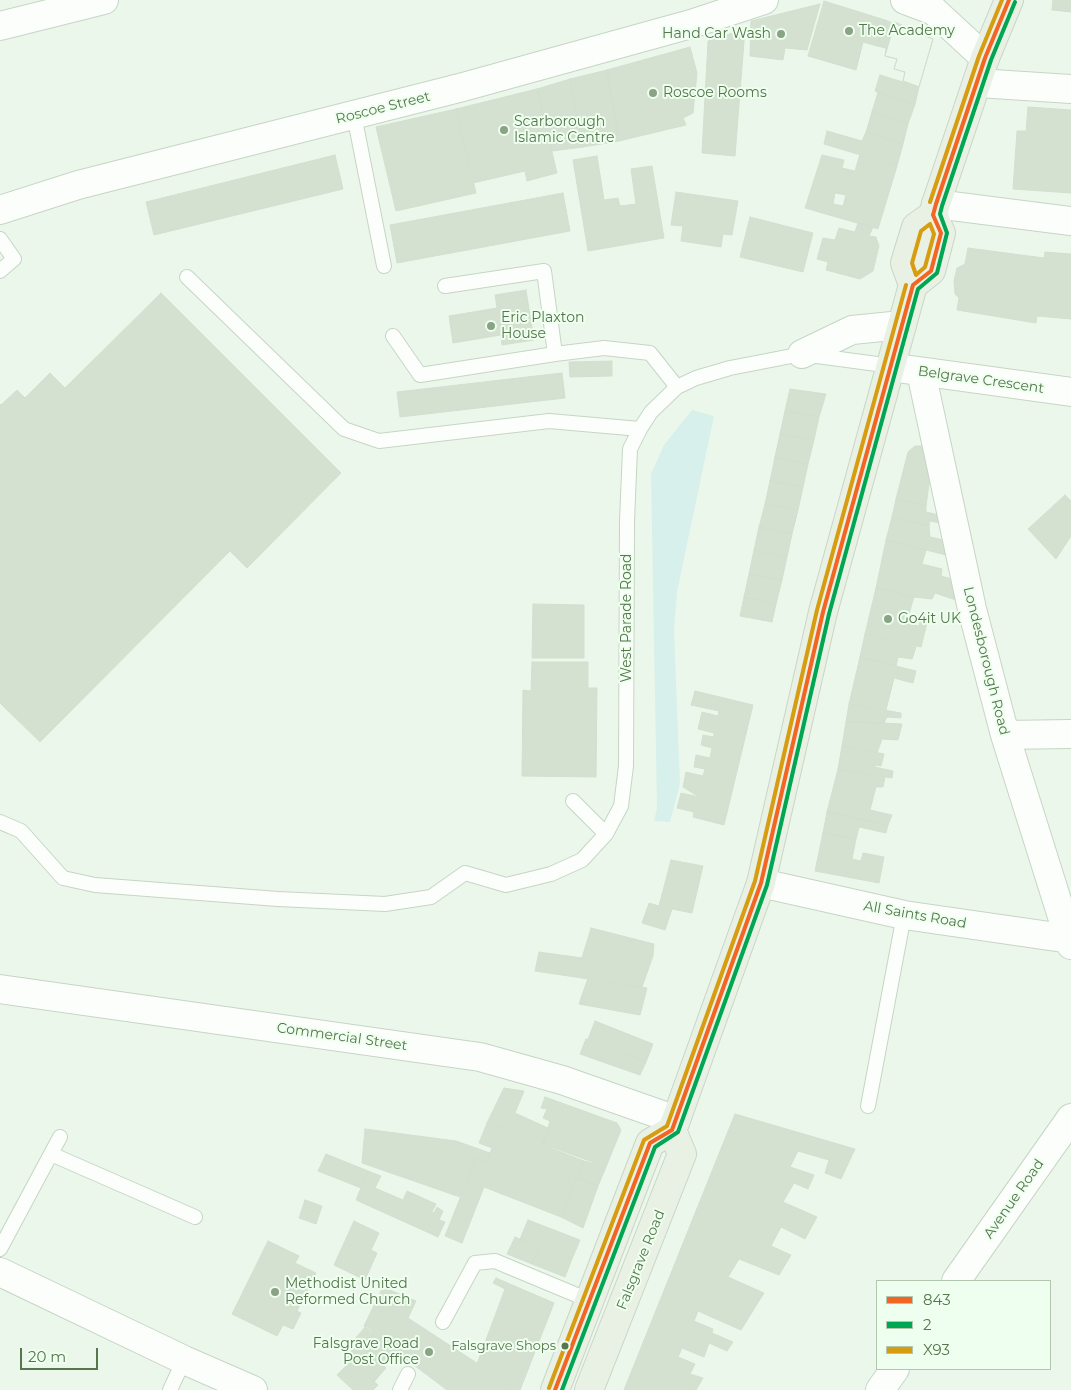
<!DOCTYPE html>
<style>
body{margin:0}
#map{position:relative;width:1071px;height:1390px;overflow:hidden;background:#ecf7ec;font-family:Montserrat,sans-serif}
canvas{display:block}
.legend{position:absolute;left:876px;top:1280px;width:175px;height:90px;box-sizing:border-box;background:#eeffef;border:1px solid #b1c8ae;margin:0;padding:6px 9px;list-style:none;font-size:15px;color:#56764c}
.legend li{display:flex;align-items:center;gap:10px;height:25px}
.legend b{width:25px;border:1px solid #b1c8ae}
.scale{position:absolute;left:20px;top:1348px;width:78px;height:22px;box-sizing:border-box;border:2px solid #56764c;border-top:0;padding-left:6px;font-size:15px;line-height:18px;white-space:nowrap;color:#56764c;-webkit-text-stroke:4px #eeffef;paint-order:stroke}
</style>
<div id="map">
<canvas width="1071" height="1390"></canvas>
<ul class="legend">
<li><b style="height:6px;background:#f26522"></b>843</li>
<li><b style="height:6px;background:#00a651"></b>2</li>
<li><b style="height:6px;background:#d79c0f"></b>X93</li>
</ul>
<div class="scale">20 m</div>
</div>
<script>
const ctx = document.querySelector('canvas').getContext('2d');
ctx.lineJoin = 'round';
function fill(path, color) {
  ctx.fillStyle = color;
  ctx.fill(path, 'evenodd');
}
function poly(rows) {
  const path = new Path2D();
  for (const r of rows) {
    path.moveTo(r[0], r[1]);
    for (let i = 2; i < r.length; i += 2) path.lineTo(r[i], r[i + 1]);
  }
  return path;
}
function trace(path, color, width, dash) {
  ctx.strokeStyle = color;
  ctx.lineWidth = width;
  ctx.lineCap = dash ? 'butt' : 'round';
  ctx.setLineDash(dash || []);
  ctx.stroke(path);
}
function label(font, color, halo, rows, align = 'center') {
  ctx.font = font + ' Montserrat,sans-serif';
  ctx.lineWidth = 4;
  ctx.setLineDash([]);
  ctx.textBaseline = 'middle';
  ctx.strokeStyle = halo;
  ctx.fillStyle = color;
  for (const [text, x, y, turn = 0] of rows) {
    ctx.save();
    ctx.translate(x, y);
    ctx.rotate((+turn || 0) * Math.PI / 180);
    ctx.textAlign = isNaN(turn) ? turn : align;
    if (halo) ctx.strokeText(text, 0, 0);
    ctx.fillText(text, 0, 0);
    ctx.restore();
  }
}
fill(poly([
 [692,410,714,416,677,592,674,630,680,784,670,822,654,821,657,808,651,474,664,445]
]), '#d7f0eb');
const building = poly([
 [1053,0,1071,0,1071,12,1052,10,1053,0],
 [824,1,885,20,877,46,863,42,856,70,808,56,824,1],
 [820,4,807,50,785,48,783,60,750,56,751,21,820,4],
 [885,20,933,39,919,87,903,81,905,72,894,69,897,59,885,56,886,48,877,46,885,20],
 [895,22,933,39,919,87,903,81,905,72,894,69,897,59,885,56,895,22],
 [745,29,735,156,702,153,708,41,745,29],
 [690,47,697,73,693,113,683,118,686,125,619,141,607,70,690,47],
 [607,70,619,141,583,147,570,79,607,70],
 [880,75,919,87,915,104,875,91,880,75],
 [570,79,583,147,552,151,537,89,570,79],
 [537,89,557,173,527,181,525,171,473,183,456,109,537,89],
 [878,92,915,104,908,124,872,112,878,92],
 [1028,107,1071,110,1071,193,1013,189,1017,131,1026,131,1028,107],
 [456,109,476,193,396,211,376,127,456,109],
 [872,112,908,124,903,144,866,132,872,112],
 [827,131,862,141,866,132,903,144,897,166,824,144,827,131],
 [860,154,897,166,878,229,805,208,822,155,844,160,842,168,855,171,860,154],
 [835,193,846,195,843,206,833,204,835,193],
 [335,155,343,189,154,235,146,202,335,155],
 [597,156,604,200,618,198,620,206,636,204,631,169,652,166,664,238,588,251,573,160,597,156],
 [676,192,738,201,732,235,723,234,721,247,681,241,683,226,671,225,676,192],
 [563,193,570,231,397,263,390,225,563,193],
 [750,217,813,233,803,272,740,257,750,217],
 [858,223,873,227,869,236,876,237,879,246,873,271,860,279,826,270,828,262,817,259,823,238,835,240,839,228,855,232,858,223],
 [968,248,1044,258,1045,252,1071,254,1071,319,1037,316,1036,323,957,310,959,298,955,294,954,281,957,268,965,264,968,248],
 [526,290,534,340,502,345,501,335,453,343,449,316,497,308,495,295,526,290],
 [161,293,341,473,247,568,230,551,40,742,0,703,0,404,1,405,17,390,25,398,50,373,65,388,161,293],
 [612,361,612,376,570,377,569,362,612,361],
 [562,373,565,398,400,417,397,392,562,373],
 [790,389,826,394,819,417,785,411,790,389],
 [785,411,819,417,814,440,780,434,785,411],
 [780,434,814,440,808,464,775,457,780,434],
 [915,446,923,446,933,484,929,484,926,506,896,499,908,452,915,446],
 [775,457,808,464,803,487,770,481,775,457],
 [770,481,803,487,798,510,765,504,770,481],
 [1065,495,1071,501,1071,536,1056,559,1028,529,1065,495],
 [896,499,926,506,926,512,939,515,941,523,930,521,929,526,892,517,896,499],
 [765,504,798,510,792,534,759,527,765,504],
 [892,517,929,526,930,537,944,540,946,555,886,540,892,517],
 [759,527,792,534,787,557,754,550,759,527],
 [886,540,926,550,922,564,942,569,941,576,952,579,956,600,935,593,932,599,914,597,876,588,886,540],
 [754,550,787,557,782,580,749,574,754,550],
 [749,574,782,580,776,604,744,597,749,574],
 [876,588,914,597,906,624,919,626,922,613,929,615,921,647,865,634,876,588],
 [744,597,776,604,772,622,740,616,744,597],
 [533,604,584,605,584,658,532,658,533,604],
 [865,634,916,647,912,659,898,657,896,666,860,657,865,634],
 [860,657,916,671,913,683,894,678,886,710,849,704,860,657],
 [532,662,588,662,588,688,597,688,596,777,522,776,523,690,531,691,532,662],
 [695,691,753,705,724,825,693,817,694,812,677,808,681,793,699,797,683,787,686,772,703,776,705,769,694,767,696,755,710,758,712,748,701,745,703,735,714,737,714,733,698,729,702,712,718,716,719,711,691,705,695,691],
 [849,704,901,713,901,718,887,717,884,723,846,722,849,704],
 [846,722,884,723,902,724,898,740,882,739,877,753,842,746,846,722],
 [842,746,884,754,881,766,876,765,875,767,893,771,892,778,838,769,842,746],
 [838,769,885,777,883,787,876,787,870,810,892,815,888,825,827,812,838,769],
 [827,812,888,825,886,833,859,827,856,839,823,833,827,812],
 [823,833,856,839,852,859,861,861,863,853,884,857,879,883,815,871,823,833],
 [671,860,703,866,692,913,672,909,665,930,642,923,649,903,659,906,671,860],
 [591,928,654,944,653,956,642,987,535,971,539,952,582,958,591,928],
 [588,978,647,988,640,1015,579,1004,588,978],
 [595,1021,653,1044,646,1062,588,1039,595,1021],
 [586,1039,646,1062,640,1075,580,1054,586,1039],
 [504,1088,524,1091,515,1113,548,1128,543,1144,487,1123,504,1088],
 [545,1097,617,1123,621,1130,606,1167,543,1144,550,1121,543,1118,547,1109,541,1108,545,1097],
 [735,1114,855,1149,841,1179,825,1173,829,1160,798,1151,790,1167,814,1175,808,1189,794,1183,783,1202,817,1217,805,1239,781,1227,771,1246,791,1255,779,1275,739,1259,728,1277,764,1293,741,1330,698,1311,694,1321,713,1329,712,1333,733,1342,727,1351,709,1343,704,1357,682,1348,678,1357,695,1364,690,1374,703,1378,696,1390,624,1390,735,1114],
 [487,1123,584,1161,561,1217,484,1187,462,1243,445,1236,476,1158,486,1163,492,1148,479,1143,487,1123],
 [365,1129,456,1141,490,1153,486,1163,476,1158,460,1197,362,1163,365,1129],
 [326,1154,368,1171,361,1188,318,1171,326,1154],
 [584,1161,606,1167,598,1186,577,1178,584,1161],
 [368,1171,381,1176,375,1188,403,1200,407,1191,436,1204,432,1212,434,1213,437,1207,443,1211,439,1220,445,1222,438,1237,356,1200,368,1171],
 [577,1178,598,1186,583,1228,561,1217,577,1178],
 [305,1200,322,1206,316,1224,299,1218,305,1200],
 [528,1220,580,1240,572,1259,520,1239,528,1220],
 [354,1221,379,1233,371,1250,377,1253,365,1280,334,1265,354,1221],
 [515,1237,539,1247,532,1264,507,1254,515,1237],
 [268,1241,299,1256,295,1263,316,1273,297,1311,301,1313,293,1329,283,1325,277,1336,232,1314,268,1241],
 [539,1247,572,1259,565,1277,532,1264,539,1247],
 [496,1278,554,1303,520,1390,477,1364,505,1289,493,1283,496,1278],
 [383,1287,416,1301,408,1318,518,1390,447,1390,394,1350,364,1326,383,1287],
 [366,1326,394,1350,382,1364,354,1340,366,1326],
 [358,1343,386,1368,374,1382,346,1357,358,1343],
 [351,1361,378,1385,373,1390,353,1390,337,1375,351,1361]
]);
fill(building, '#d4e1d1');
trace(building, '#d1e0ce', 1);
const lane = poly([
 [354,115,384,266],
 [0,239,14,259,0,271],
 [187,277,344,429,379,441,549,421,640,429],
 [445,286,544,271,555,354],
 [393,336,420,375,555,354,604,348,650,353,677,387],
 [573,801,606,834],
 [0,822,21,831,63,878,95,885,278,899,385,904,431,897,465,873,506,885,551,874,582,860,606,834,621,806,626,766,627,521,630,449,640,429,651,412,677,387,696,378,730,368,802,354,892,366],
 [868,1106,904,915],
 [51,1154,195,1217],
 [0,1249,60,1137],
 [443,1322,475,1263,495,1261,591,1301],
 [170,1390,184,1360],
 [400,1390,408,1374]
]);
const street = poly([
 [905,0,934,11],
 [0,26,104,0],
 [978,83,1071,89],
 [936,204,1071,221],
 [0,210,78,185,463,87,691,24,764,0],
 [802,354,852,330,902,325],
 [904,369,1071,392],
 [921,372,972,609,1005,735,1071,945],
 [1005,735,1071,734],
 [761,883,904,915,1070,939],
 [0,989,480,1057,562,1080,676,1120],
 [0,1272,184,1360,253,1390],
 [956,1281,1071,1118],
 [880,1390,895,1369]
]);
const secondary = poly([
 [922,0,985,58]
]);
const highway = poly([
 [913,285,905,263,916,227,933,215],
 [555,1390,650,1143,672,1130,676,1120,761,883,823,612,902,325,913,285,931,271,941,233,933,215,936,204,985,58,1009,0],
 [589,1390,682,1154,672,1130]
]);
trace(lane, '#c6d5c4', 16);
trace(street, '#c6d5c4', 30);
trace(secondary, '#c7d6c5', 30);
trace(highway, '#c9d6c6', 30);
trace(lane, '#fcfefc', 14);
trace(street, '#fcfefc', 28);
trace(secondary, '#fcfefc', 28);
trace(highway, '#e9f1e5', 28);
trace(poly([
 [555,1390,650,1143,672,1130,761,883,823,612,913,285,931,271,941,233,933,215,936,204,985,58,1009,0]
]), '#f26522', 4);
trace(poly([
 [562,1390,655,1147,678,1132,767,885,829,614,918,289,937,273,947,233,940,214,942,206,991,60,1015,2]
]), '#00a651', 4);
trace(poly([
 [930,202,979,56,1002,0],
 [930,224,934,234,925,267,916,275,912,263,921,231,930,224],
 [549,1388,644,1140,667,1126,755,881,817,610,906,285]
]), '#d79c0f', 4);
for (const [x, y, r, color] of [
 [849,31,5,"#8aa384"],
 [781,34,5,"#8aa384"],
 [653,93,5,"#8aa384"],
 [504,130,5,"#8aa384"],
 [491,326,5,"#8aa384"],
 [888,619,5,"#8aa384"],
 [275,1292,5,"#8aa384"],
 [565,1346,4.5,"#56764c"],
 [429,1352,5,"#8aa384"]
]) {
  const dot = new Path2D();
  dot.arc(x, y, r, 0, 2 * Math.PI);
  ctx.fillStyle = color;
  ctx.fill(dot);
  trace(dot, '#eeffef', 2);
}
label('13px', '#56764c', '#eeffef', [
 ["Falsgrave Shops",556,1346]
], 'right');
label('14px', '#56764c', '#eeffef', [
 ["The Academy",859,31],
 ["Hand Car Wash",771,34,"right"],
 ["Roscoe Rooms",663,93],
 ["Scarborough",514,122],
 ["Islamic Centre",514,138],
 ["Eric Plaxton",501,318],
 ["House",501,334],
 ["Go4it UK",898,619],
 ["Methodist United",285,1284],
 ["Reformed Church",285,1300],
 ["Falsgrave Road",419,1344,"right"],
 ["Post Office",419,1360,"right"]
], 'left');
label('14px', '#56764c', '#eeffef', [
 ["Roscoe Street",383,108,-14],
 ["Belgrave Crescent",981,380,8],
 ["West Parade Road",627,618,-90],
 ["Londesborough Road",986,661,76],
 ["All Saints Road",915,915,10],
 ["Commercial Street",342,1037,8],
 ["Avenue Road",1014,1199,-55],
 ["Falsgrave Road",641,1260,-68]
]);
</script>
